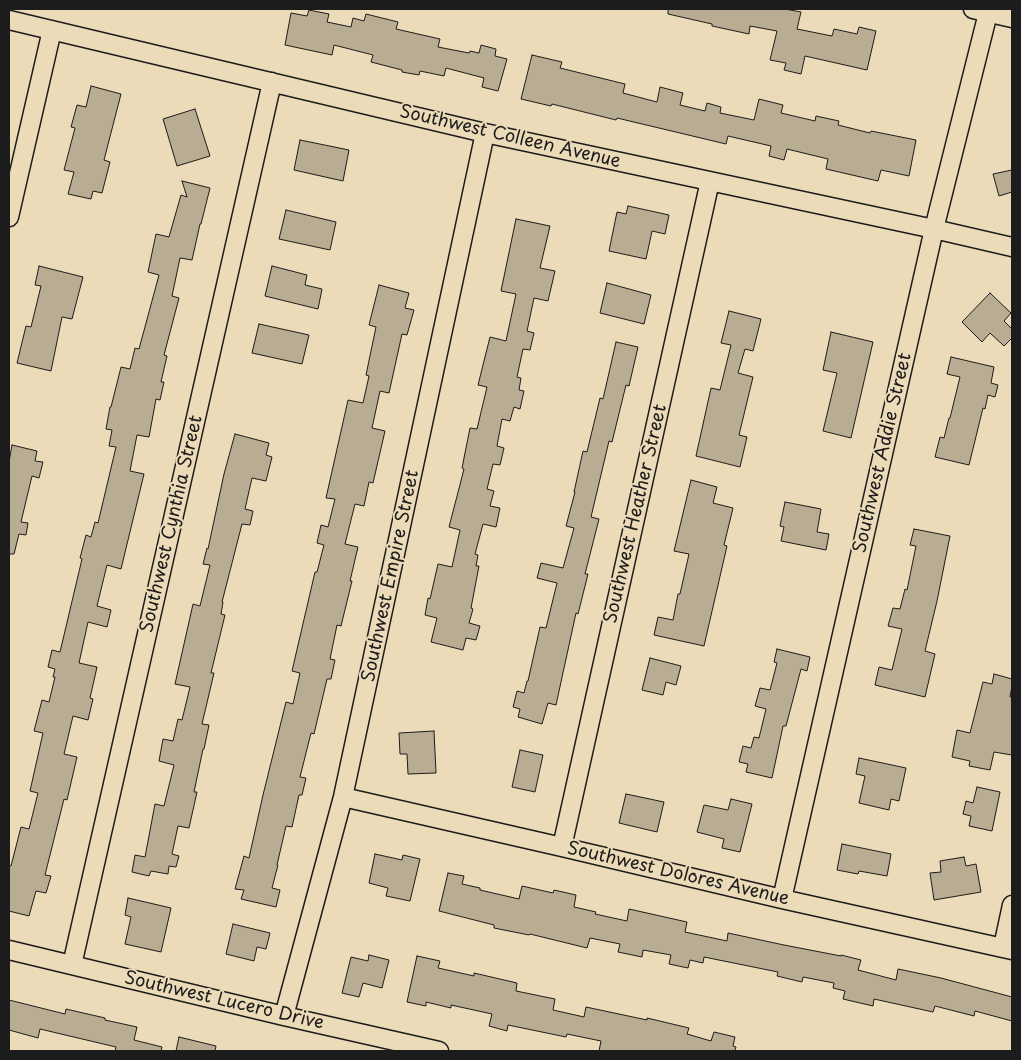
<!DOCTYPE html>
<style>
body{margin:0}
#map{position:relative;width:1021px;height:1060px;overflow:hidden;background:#ecdbb8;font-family:"Playpen Sans",sans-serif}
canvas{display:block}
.frame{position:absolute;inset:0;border:10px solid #1c1c1c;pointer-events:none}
</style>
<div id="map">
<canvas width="1021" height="1060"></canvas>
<div class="frame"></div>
</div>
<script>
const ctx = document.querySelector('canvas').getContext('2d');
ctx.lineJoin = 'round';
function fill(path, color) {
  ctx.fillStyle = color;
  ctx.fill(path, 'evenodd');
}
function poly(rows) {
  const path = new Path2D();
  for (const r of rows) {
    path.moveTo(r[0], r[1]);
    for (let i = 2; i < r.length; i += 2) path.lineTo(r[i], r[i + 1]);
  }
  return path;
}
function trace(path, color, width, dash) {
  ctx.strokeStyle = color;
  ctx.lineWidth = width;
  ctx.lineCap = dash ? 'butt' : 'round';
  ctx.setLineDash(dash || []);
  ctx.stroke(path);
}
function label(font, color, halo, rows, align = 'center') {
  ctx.font = font + ' "Playpen Sans",sans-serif';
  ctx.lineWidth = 4;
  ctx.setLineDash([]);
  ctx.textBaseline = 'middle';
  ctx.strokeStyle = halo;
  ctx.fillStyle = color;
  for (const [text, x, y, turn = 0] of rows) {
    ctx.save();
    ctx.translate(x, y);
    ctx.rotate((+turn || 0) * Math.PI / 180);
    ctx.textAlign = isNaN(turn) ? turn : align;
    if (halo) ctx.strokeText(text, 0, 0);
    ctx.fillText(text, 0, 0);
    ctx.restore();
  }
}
const building = poly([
 [668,9,785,9,801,12,797,29,832,36,834,29,857,34,859,27,876,31,867,70,805,56,801,74,784,70,786,63,770,60,777,31,750,26,749,34,712,26,712,24,668,14,668,9],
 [309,10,329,14,327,22,351,27,353,18,364,21,366,14,398,22,396,29,440,39,438,47,469,53,470,51,479,53,481,45,496,49,495,56,507,59,498,91,482,87,484,78,446,68,444,76,420,71,419,75,402,72,402,70,371,62,373,55,334,45,332,55,285,45,291,13,307,16,309,10],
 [532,55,562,62,560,68,625,84,623,93,657,102,660,87,683,93,680,105,705,111,707,103,721,107,720,113,754,120,759,99,783,105,781,113,815,121,816,116,839,121,838,125,870,133,871,131,916,140,909,176,881,170,878,181,826,169,828,159,787,149,784,160,769,156,771,146,728,136,726,144,617,118,616,120,552,104,551,106,521,99,532,55],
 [91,86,121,94,104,160,110,162,102,193,93,191,91,199,68,194,74,172,64,170,75,128,71,127,77,105,86,107,91,86],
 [195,109,210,156,177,166,163,119,195,109],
 [300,140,349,150,343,181,294,170,300,140],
 [1012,170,1012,192,999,196,993,174,1012,170],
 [182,181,210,188,201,224,200,224,192,260,180,258,172,296,179,298,164,355,167,356,161,382,164,382,160,400,156,399,149,437,137,435,130,471,144,474,121,569,107,565,97,606,111,610,107,627,88,622,79,663,97,667,90,698,93,699,88,720,73,716,64,754,77,757,67,800,64,799,45,875,51,876,46,893,36,891,29,916,9,911,9,865,11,866,21,827,29,829,38,793,30,791,43,733,34,731,42,700,49,702,55,677,53,677,55,669,48,667,52,650,60,652,82,559,80,558,86,535,91,537,95,522,98,523,116,447,109,446,112,430,106,429,110,407,111,407,121,367,130,369,135,348,139,349,159,275,148,272,156,234,169,237,181,195,187,197,182,181],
 [628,206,669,215,665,234,652,231,646,259,609,251,617,212,626,214,628,206],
 [286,210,336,222,330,250,279,239,286,210],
 [516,219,550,226,540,268,555,271,548,301,534,298,527,331,534,333,530,350,523,349,517,377,521,378,519,390,524,391,520,409,514,407,510,421,502,419,497,446,504,448,500,465,493,464,487,489,494,491,490,506,500,508,496,527,483,524,475,554,478,555,476,566,479,566,471,608,473,609,469,623,480,626,476,640,466,638,463,650,431,642,437,618,425,615,428,598,430,599,438,564,452,567,460,530,449,527,464,469,462,468,470,428,477,429,487,387,478,385,490,337,506,341,516,294,501,291,516,219],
 [39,266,83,277,72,319,62,317,51,371,17,363,26,326,31,327,41,286,35,285,39,266],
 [272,266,307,275,305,285,322,289,318,309,265,296,272,266],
 [607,283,651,295,644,324,600,313,607,283],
 [379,285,409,293,405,308,414,310,407,335,402,334,389,393,380,391,372,428,385,431,373,483,369,482,364,506,355,504,345,544,358,547,350,581,352,581,341,626,337,625,330,659,335,660,331,679,327,679,314,734,311,733,300,777,306,778,302,795,299,795,292,827,286,826,277,865,278,865,272,888,280,890,276,907,241,899,244,890,235,889,244,856,249,858,263,795,286,702,293,704,300,673,292,671,315,572,317,572,324,545,317,543,321,525,328,527,335,499,326,498,348,400,363,403,369,376,366,375,376,327,369,325,379,285],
 [990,293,1011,313,1004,321,1012,329,1012,338,1004,346,990,333,982,342,962,322,990,293],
 [729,311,761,319,753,351,745,349,738,373,753,377,739,435,747,437,740,467,696,456,711,388,720,390,731,345,721,343,729,311],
 [259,324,309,335,302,364,252,353,259,324],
 [831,332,873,342,851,438,823,431,837,373,823,370,831,332],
 [616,342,638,347,629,386,626,385,612,442,609,441,591,517,599,519,585,574,588,574,578,614,576,613,556,705,548,703,542,724,518,717,520,709,513,707,517,691,524,693,527,681,528,681,540,627,546,628,557,583,537,578,541,563,563,568,574,528,566,526,575,492,574,492,583,451,587,452,600,398,603,399,616,342],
 [951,357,994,367,991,383,998,385,995,397,988,395,985,409,983,408,969,465,935,457,940,437,944,438,949,418,950,418,960,377,947,374,951,357],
 [235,434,269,443,266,455,272,457,266,481,252,478,245,509,253,511,250,525,242,524,222,602,223,602,221,614,225,615,211,673,214,673,202,724,209,725,204,749,203,749,194,792,197,792,189,828,178,826,172,854,179,856,176,867,169,866,168,874,151,871,149,876,132,872,135,855,145,857,155,804,164,806,174,765,159,761,163,739,173,741,178,719,182,720,190,687,175,684,193,604,200,606,210,565,203,564,207,548,208,549,224,474,235,434],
 [12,445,37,451,35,461,43,462,39,478,32,476,21,522,28,523,26,535,19,534,14,554,9,554,9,462,12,445],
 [691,480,717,487,713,503,733,508,724,545,727,546,704,646,654,635,658,617,673,620,678,594,680,594,689,554,674,551,691,480],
 [785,502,821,509,817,532,829,534,826,550,781,541,784,527,780,526,785,502],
 [914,529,950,536,937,601,925,651,935,654,925,697,875,685,879,667,892,670,902,629,888,626,893,608,900,609,905,589,907,590,916,546,910,545,914,529],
 [777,649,810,657,807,671,801,669,786,726,783,726,772,778,746,772,748,764,739,762,743,746,751,748,754,737,759,738,766,709,755,706,760,688,770,690,777,663,774,662,777,649],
 [650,658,681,666,676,685,666,682,663,695,642,690,650,658],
 [994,674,1012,679,1012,686,1010,697,1012,697,1012,755,994,752,990,770,969,766,970,761,952,757,957,730,970,733,983,682,992,684,994,674],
 [434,731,436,773,408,774,407,754,400,754,399,733,434,731],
 [520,750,543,755,535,792,512,787,520,750],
 [859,758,906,768,899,801,891,799,889,810,859,803,865,776,856,774,859,758],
 [977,787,1000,792,992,831,969,826,971,816,963,814,966,801,973,803,977,787],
 [626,794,664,802,657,832,619,823,626,794],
 [731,799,752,804,740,852,722,848,724,839,697,832,704,805,728,810,731,799],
 [842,844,891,854,887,876,859,871,858,874,837,870,842,844],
 [375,854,402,860,403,855,420,859,410,901,386,896,388,888,369,883,375,854],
 [964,857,966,866,976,864,981,892,934,900,930,873,941,872,940,861,964,857],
 [448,873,464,876,462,884,480,888,480,890,519,899,522,886,553,893,554,890,576,895,574,907,596,912,595,914,627,921,629,909,687,922,685,932,727,941,728,933,784,945,841,956,841,955,861,960,858,970,896,980,898,969,941,978,1012,997,1012,1021,975,1011,974,1016,935,1006,933,1012,874,999,873,1006,843,999,845,991,833,988,834,983,803,977,802,982,777,976,778,972,704,957,703,963,690,960,688,968,669,964,671,955,643,950,642,957,618,952,620,944,590,938,587,948,530,934,529,935,494,928,494,925,439,911,448,873],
 [128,898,171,908,161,952,125,944,131,917,125,915,128,898],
 [233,924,270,933,266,949,257,947,254,961,226,954,233,924],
 [369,955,389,960,382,988,363,983,359,997,342,993,351,957,368,961,369,955],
 [417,956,440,961,438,968,474,976,474,973,517,983,516,991,555,999,553,1010,584,1017,586,1007,647,1020,647,1018,689,1028,687,1034,711,1041,714,1032,735,1037,733,1046,736,1047,735,1051,599,1051,601,1041,567,1034,566,1037,508,1025,507,1031,489,1026,492,1014,451,1005,451,1008,426,1002,426,1006,407,1002,417,956],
 [9,1000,65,1014,66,1009,105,1018,105,1020,137,1027,134,1040,162,1047,161,1051,115,1051,116,1047,40,1029,38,1038,9,1030,9,1000],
 [179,1037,216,1046,215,1051,176,1051,179,1037]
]);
fill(building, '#b8ac92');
trace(building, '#1c1c1c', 1);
const street = poly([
 [973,9,1012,18],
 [9,20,485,133,934,229,1012,247],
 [9,217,52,30],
 [343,797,562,847,782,899,1012,950],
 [562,847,710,181],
 [782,899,934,229,989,9],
 [1003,947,1012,905],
 [9,950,284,1016,439,1051],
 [72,965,272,82],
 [284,1016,343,797,485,133]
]);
trace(street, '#1c1c1c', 21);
trace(street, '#ecdbb8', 18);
label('18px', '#1c1c1c', '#ecdbb8', [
 ["Southwest Colleen Avenue",510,137,13],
 ["Southwest Addie Street",883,453,-77],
 ["Southwest Heather Street",636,514,-77],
 ["Southwest Cynthia Street",172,524,-77],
 ["Southwest Empire Street",391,576,-78],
 ["Southwest Dolores Avenue",678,874,13],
 ["Southwest Lucero Drive",224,1001,13]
]);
</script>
